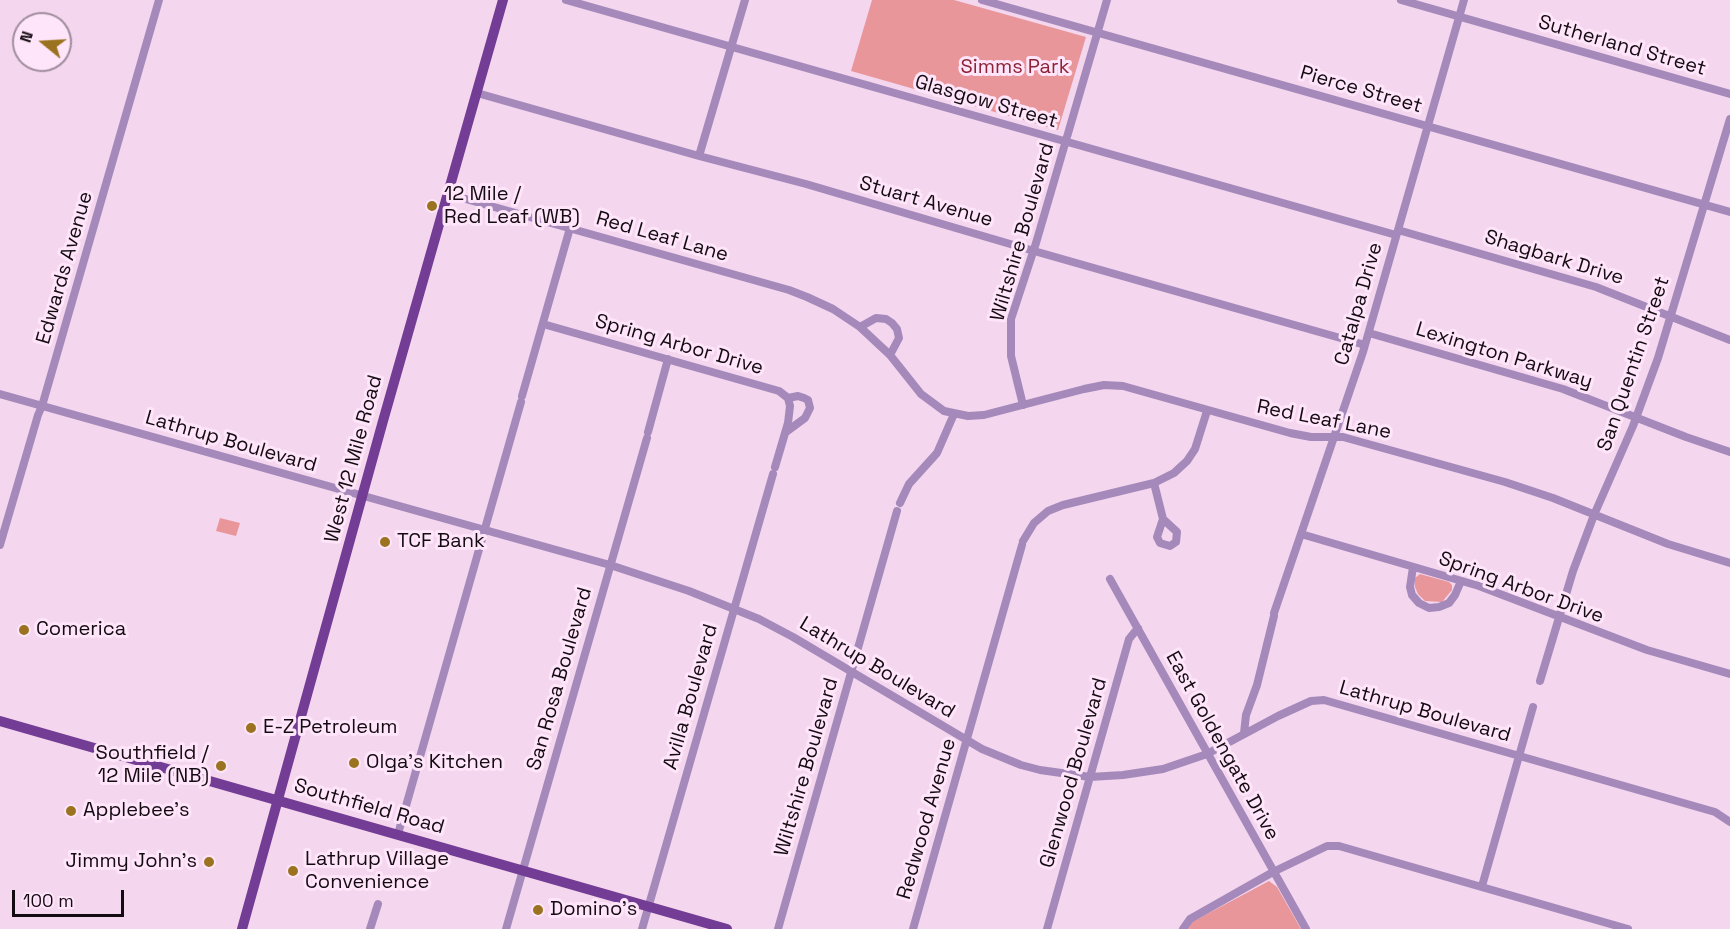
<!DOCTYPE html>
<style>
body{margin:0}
#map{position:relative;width:1730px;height:929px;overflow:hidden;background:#f4d6ee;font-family:"Space Grotesk",sans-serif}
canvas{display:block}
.north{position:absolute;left:12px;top:12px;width:60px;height:60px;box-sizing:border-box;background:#fee5f9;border:2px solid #a08d9d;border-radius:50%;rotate:288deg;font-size:16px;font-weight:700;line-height:24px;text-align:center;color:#140a12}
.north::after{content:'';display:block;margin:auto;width:21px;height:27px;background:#9b7320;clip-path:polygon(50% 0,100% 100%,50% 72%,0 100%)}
.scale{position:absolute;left:12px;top:890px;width:112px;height:27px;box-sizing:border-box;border:3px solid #140a12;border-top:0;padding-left:8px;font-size:18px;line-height:21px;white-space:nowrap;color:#140a12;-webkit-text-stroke:4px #fee5f9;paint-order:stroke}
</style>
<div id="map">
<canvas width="1730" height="929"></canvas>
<div class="north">N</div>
<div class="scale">100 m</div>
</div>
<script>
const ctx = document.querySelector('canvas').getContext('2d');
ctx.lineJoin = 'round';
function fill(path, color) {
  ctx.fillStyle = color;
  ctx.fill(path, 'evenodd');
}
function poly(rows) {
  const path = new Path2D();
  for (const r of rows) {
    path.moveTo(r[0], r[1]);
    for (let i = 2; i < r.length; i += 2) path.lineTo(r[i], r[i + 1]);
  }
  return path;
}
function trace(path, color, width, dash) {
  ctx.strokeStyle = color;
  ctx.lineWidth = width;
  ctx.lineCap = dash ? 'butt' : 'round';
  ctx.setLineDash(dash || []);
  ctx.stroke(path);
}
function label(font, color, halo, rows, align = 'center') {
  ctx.font = font + ' "Space Grotesk",sans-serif';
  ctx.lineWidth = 6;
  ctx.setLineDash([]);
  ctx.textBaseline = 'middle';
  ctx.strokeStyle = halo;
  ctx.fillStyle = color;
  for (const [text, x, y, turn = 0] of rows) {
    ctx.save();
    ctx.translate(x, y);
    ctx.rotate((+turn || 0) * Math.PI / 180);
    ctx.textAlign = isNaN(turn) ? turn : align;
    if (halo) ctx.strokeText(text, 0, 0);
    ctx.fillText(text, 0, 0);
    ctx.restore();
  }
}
fill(poly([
 [872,0,954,0,1086,37,1058,130,851,71],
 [220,518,240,523,236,536,216,531],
 [1420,574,1449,582,1452,585,1452,590,1442,602,1425,601,1418,594,1415,587,1415,578],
 [1269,881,1277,887,1301,929,1188,929,1192,922]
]), '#e9969b');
trace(poly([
 [566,0,1396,235],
 [982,0,1730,212],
 [1401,0,1730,94],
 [477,93,699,156,806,184,1034,251,1365,345],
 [699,156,745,0],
 [448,194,789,290,807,297,833,309,860,327,890,355,921,394,944,411,968,416,984,415,1084,389,1104,385,1123,386,1290,433,1311,437,1343,437,1505,482,1553,498,1668,544,1730,563],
 [1398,230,1596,287,1730,340],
 [543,324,779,391,788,398],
 [860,327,876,318,886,319,892,323,897,329,899,338,890,355],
 [1369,333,1563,389,1686,437,1730,452],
 [0,394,610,565,689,591,759,619,793,637,982,749,1021,765,1040,770,1090,777,1123,775,1163,769,1207,754,1278,716,1311,701,1324,700,1715,812,1730,822],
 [522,396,570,228],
 [1023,405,1011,356,1011,319,1036,243,1107,0],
 [648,432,668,359],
 [786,432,805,418,810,408,808,400,804,398,798,396,788,398],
 [775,467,788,423,790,406,788,398],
 [1154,483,1163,519,1157,537,1160,543,1170,546,1176,542,1177,532,1163,519],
 [900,503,909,484,937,453,954,414],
 [1301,534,1479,586,1647,650,1730,674],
 [1023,541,1034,523,1048,511,1063,505,1154,483,1174,473,1187,461,1195,449,1207,411],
 [0,545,38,415,42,406,159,0],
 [1413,567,1410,587,1412,595,1419,603,1429,608,1439,607,1449,603,1455,595,1461,581],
 [1110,579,1306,929],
 [1274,613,1363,352,1464,0],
 [1540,681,1573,571,1594,515,1633,426,1658,358,1730,119],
 [1244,733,1246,715,1257,685,1274,616],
 [398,834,521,402],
 [1482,886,1533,707],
 [370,929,378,904],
 [506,929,647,438],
 [642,929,773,474],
 [778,929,897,511],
 [913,929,1022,545],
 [1047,929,1129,639,1138,628],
 [1183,929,1190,919,1273,872,1327,846,1339,846,1628,929]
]), '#a589ba', 8);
trace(poly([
 [0,721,727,929],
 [242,929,383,421,503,0]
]), '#733c95', 10);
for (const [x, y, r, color] of [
 [432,206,6,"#9b7320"],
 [385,542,6,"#9b7320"],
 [24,630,6,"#9b7320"],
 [251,728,6,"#9b7320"],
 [354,763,6,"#9b7320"],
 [221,766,6,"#9b7320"],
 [71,811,6,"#9b7320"],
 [209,862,6,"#9b7320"],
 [293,871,6,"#9b7320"],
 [538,910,6,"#9b7320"]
]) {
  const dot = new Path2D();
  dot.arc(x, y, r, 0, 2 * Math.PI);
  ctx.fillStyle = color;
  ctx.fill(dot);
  trace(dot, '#fee5f9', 2);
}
label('20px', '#140a12', '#fee5f9', [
 ["Sutherland Street",1622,46,16],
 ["Pierce Street",1361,90,16],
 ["Glasgow Street",986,102,16],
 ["Stuart Avenue",926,202,16],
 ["Wiltshire Boulevard",1023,232,-74],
 ["Red Leaf Lane",662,237,16],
 ["Shagbark Drive",1554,258,17],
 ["Edwards Avenue",65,268,-74],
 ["Catalpa Drive",1359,304,-74],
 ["Spring Arbor Drive",679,345,16],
 ["Lexington Parkway",1504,356,17],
 ["San Quentin Street",1634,364,-71],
 ["Red Leaf Lane",1324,420,11],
 ["Lathrup Boulevard",231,442,16],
 ["West 12 Mile Road",354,459,-75],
 ["Spring Arbor Drive",1521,588,20],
 ["Lathrup Boulevard",877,668,31],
 ["San Rosa Boulevard",560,679,-74],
 ["Avilla Boulevard",691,697,-74],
 ["Lathrup Boulevard",1425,712,16],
 ["East Goldengate Drive",1222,746,61],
 ["Wiltshire Boulevard",807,767,-74],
 ["Glenwood Boulevard",1074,773,-74],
 ["Southfield Road",369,807,16],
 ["Redwood Avenue",927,819,-74]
]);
label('20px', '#8d2234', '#fee5f9', [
 ["Simms Park",1015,68]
]);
label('20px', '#140a12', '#fee5f9', [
 ["12 Mile /",444,195],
 ["Red Leaf (WB)",444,218],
 ["TCF Bank",397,542],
 ["Comerica",36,630],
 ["E-Z Petroleum",263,728],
 ["Southfield /",209,754,"right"],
 ["12 Mile (NB)",209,777,"right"],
 ["Olga's Kitchen",366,763],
 ["Applebee's",83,811],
 ["Lathrup Village",305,860],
 ["Convenience",305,883],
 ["Jimmy John's",197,862,"right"],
 ["Domino's",550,910]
], 'left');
</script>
